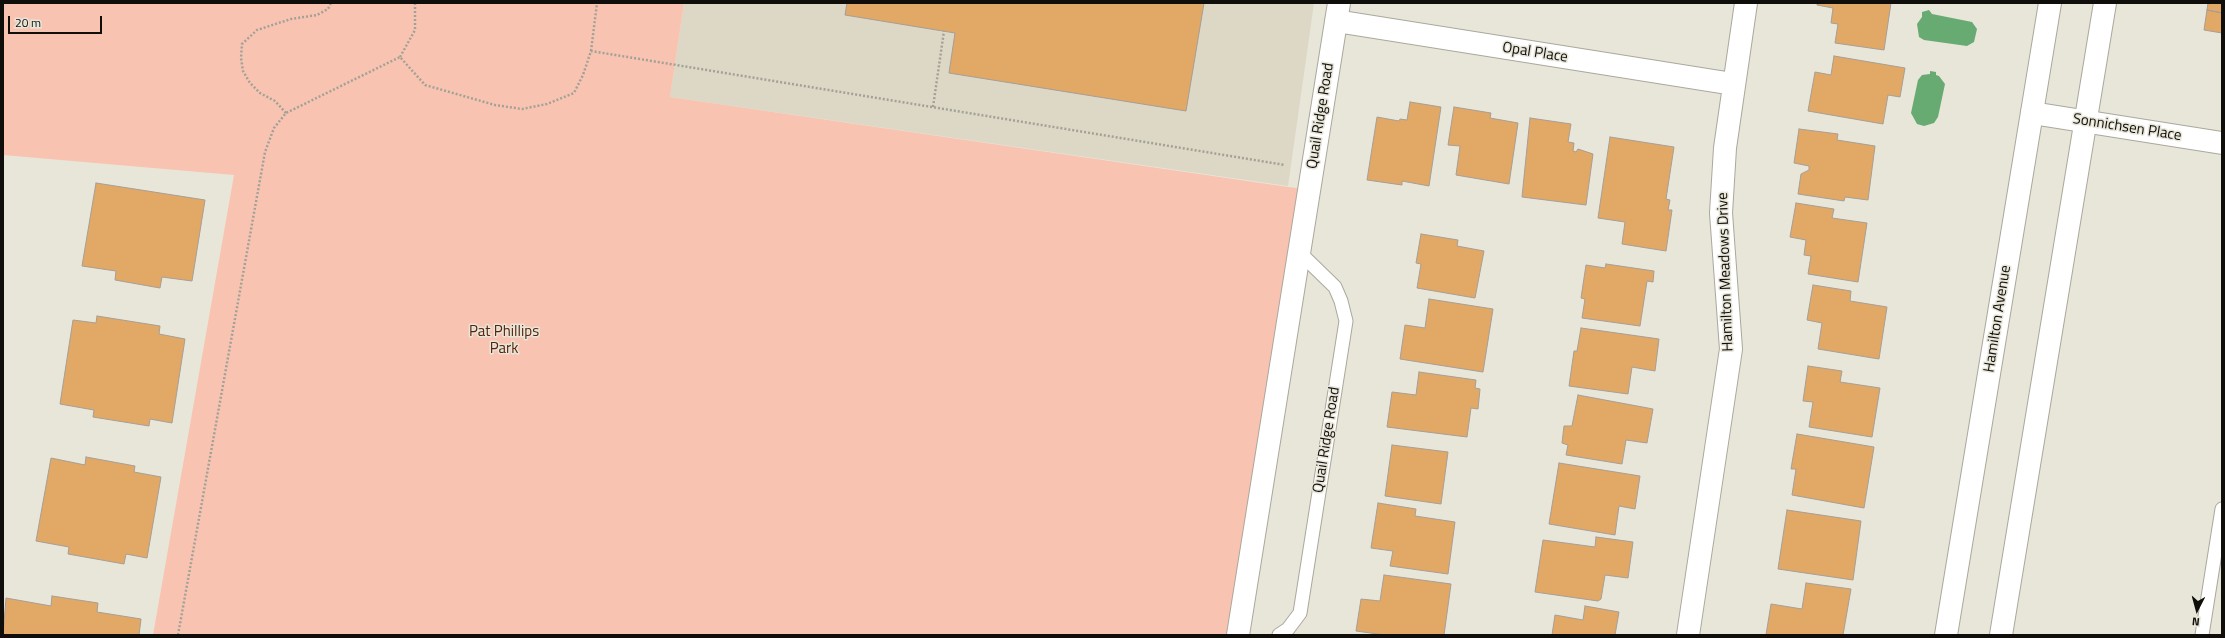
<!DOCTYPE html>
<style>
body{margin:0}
#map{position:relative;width:2225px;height:638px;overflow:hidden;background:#e8e5d9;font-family:"Titillium Web",sans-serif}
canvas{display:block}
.frame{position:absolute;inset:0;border:4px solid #0f0e0a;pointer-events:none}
.north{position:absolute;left:2177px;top:590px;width:40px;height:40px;-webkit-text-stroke:3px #e8e5d9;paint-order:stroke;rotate:186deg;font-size:11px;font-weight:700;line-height:16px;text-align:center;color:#0f0e0a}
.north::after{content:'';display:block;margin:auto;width:14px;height:18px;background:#0f0e0a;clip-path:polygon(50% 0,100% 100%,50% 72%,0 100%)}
.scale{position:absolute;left:8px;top:16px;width:94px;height:18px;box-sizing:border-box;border:2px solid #0f0e0a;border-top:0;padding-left:5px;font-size:12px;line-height:14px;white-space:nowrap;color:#0f0e0a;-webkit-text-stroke:3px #e8e5d9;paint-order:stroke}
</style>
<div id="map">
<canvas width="2225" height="638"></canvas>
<div class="frame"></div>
<div class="north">N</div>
<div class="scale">20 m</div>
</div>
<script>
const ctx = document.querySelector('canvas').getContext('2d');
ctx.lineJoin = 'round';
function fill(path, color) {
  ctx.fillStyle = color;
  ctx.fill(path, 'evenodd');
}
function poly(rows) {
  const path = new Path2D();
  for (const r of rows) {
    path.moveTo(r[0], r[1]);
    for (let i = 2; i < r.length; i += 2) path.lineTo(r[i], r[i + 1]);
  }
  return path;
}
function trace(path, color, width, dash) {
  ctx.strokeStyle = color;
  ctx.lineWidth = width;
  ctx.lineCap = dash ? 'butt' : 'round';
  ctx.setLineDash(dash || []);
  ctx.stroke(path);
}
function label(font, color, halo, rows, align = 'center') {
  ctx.font = font + ' "Titillium Web",sans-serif';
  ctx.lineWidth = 3;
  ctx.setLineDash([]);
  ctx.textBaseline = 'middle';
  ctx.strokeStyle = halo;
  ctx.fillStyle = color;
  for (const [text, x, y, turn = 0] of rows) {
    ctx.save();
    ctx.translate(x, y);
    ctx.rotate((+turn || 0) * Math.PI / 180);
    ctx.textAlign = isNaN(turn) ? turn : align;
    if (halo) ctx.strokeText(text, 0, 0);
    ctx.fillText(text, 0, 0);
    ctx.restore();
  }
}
fill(poly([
 [684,3,1314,3,1288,186,670,97]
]), '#dcd8c5');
fill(poly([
 [3,3,684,3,670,97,1309,190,1238,635,153,635,234,175,3,155]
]), '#f8c4b1');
fill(poly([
 [1929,10,1932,14,1972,22,1977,29,1974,42,1967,46,1924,40,1919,37,1917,24,1922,17,1922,12],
 [1930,71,1936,72,1936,75,1939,76,1945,84,1938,117,1934,123,1924,126,1917,124,1911,113,1918,80,1922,75,1930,74]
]), '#67ab73');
const building = poly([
 [847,3,1204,3,1186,111,949,73,955,33,845,15,847,3],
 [1817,3,1891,3,1884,50,1835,43,1838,24,1831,23,1833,8,1817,5,1817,3],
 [2208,3,2222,3,2222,13,2207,10,2208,3],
 [2207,10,2222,13,2222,33,2204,30,2207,10],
 [1834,56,1905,68,1900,97,1888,95,1883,124,1808,111,1815,72,1831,75,1834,56],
 [1410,102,1441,107,1429,186,1402,181,1402,185,1367,180,1377,117,1399,121,1400,119,1407,120,1410,102],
 [1454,107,1491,113,1490,118,1518,123,1509,184,1456,175,1460,146,1448,145,1454,107],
 [1530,118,1571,124,1568,142,1574,143,1573,151,1576,152,1578,149,1593,154,1586,205,1522,197,1530,118],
 [1799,129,1838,134,1837,140,1875,146,1868,200,1845,197,1844,201,1798,194,1801,174,1809,170,1809,166,1794,163,1799,129],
 [1610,137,1674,147,1666,199,1670,200,1668,210,1672,210,1666,251,1622,244,1625,222,1598,218,1610,137],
 [96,183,205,200,192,281,162,277,160,288,115,280,116,271,82,266,96,183],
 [1796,203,1834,209,1832,218,1867,223,1858,282,1808,274,1811,256,1804,255,1806,240,1790,237,1796,203],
 [1421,234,1458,240,1457,246,1484,251,1475,298,1417,288,1421,264,1416,263,1421,234],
 [1606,264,1654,271,1653,282,1647,281,1640,326,1582,318,1585,299,1581,298,1586,265,1605,268,1606,264],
 [1813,285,1851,291,1850,301,1887,307,1879,359,1818,349,1822,323,1807,320,1813,285],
 [1429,299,1493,309,1483,372,1400,359,1405,325,1425,328,1429,299],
 [97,316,160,326,159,334,185,339,172,423,150,419,149,426,93,417,94,410,60,404,73,320,96,323,97,316],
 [1581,328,1659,339,1655,371,1632,367,1628,394,1569,386,1574,351,1577,351,1581,328],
 [1808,366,1842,371,1840,382,1880,388,1872,437,1809,427,1813,402,1803,401,1808,366],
 [1419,372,1476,380,1475,388,1480,389,1478,409,1471,408,1467,437,1387,427,1392,392,1416,395,1419,372],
 [1578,395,1653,409,1647,443,1626,440,1622,464,1566,455,1568,445,1562,443,1564,426,1572,426,1578,395],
 [1797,434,1874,447,1864,508,1792,495,1796,469,1791,469,1797,434],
 [1392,445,1448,452,1441,504,1385,496,1392,445],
 [86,457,135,466,134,472,161,477,147,558,126,554,124,564,68,554,69,547,36,541,51,458,85,465,86,457],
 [1559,463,1640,476,1635,509,1619,506,1615,535,1549,524,1559,463],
 [1378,503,1416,509,1415,516,1455,522,1448,574,1390,566,1393,551,1371,548,1378,503],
 [1787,510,1861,521,1853,580,1778,569,1787,510],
 [1596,537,1633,542,1628,578,1605,575,1601,599,1598,601,1535,592,1543,540,1595,547,1596,537],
 [1384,575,1451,584,1444,635,1385,635,1356,631,1361,599,1380,601,1384,575],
 [1806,583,1851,589,1843,635,1766,635,1771,604,1802,609,1806,583],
 [52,596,98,603,97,612,141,619,139,635,3,635,6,598,51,606,52,596],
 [1585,606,1619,612,1615,635,1552,635,1555,615,1583,620,1585,606]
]);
fill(building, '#e2a866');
trace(building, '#a69e95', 1);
const lane = poly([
 [1279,635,1288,629,1300,613,1346,321,1341,301,1335,287,1299,252],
 [2202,635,2222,509]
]);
const street = poly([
 [1336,21,1733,84],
 [2032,113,2222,143],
 [1238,635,1339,3],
 [1688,635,1731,349,1721,213,1725,148,1746,3]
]);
const secondary = poly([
 [1946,635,2050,3],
 [2001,635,2105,3]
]);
trace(lane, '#aba89d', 15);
trace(street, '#aba89d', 24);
trace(secondary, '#aba89d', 24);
trace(poly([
 [591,51,597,3],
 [400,57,415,30,415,3],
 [933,107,944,31],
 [286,113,275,101,260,93,250,83,243,71,241,58,242,44,257,30,291,19,317,15,328,9,331,3],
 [178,635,265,152,274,128,286,113,400,57,425,85,495,105,522,109,547,104,574,93,583,75,591,51,1285,165]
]), '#a3a197', 2.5, [2, 2]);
trace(lane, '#fff', 13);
trace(street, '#fff', 22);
trace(secondary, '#fff', 22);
label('15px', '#0f0e0a', '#e8e5d9', [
 ["Opal Place",1535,53,9],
 ["Quail Ridge Road",1321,116,-81],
 ["Sonnichsen Place",2127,128,9],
 ["Hamilton Meadows Drive",1726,272,-92],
 ["Hamilton Avenue",1998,319,-81],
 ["Quail Ridge Road",1327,440,-81]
]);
label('15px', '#56230d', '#e8e5d9', [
 ["Pat Phillips",504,332],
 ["Park",504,349]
]);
</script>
